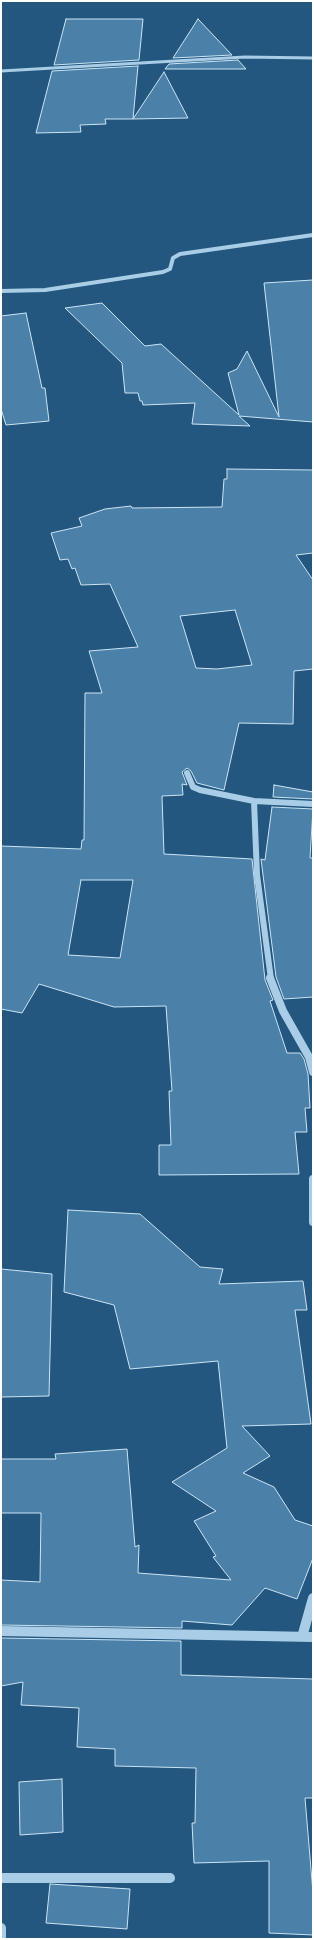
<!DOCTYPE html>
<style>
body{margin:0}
#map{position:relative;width:314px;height:1940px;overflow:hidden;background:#23577f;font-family:"PT Sans Narrow",sans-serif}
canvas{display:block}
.frame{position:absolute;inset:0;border:2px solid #fff;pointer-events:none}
</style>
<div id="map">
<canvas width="314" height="1940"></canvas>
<div class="frame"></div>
</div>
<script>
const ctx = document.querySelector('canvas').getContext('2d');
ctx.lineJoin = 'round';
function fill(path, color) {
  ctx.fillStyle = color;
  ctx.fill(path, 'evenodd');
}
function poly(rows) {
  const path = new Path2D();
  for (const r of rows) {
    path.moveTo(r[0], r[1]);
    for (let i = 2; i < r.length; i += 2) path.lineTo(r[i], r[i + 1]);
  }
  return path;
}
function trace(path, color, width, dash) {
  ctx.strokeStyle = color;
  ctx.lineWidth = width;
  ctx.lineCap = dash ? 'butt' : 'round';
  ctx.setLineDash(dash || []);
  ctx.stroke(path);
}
const building = poly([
 [66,19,143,19,139,60,54,65,66,19],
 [198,19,232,55,173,58,198,19],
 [238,60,246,69,165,69,169,64,238,60],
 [138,66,133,119,105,119,106,124,80,125,81,132,36,133,52,71,138,66],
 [164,72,188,118,133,119,164,72],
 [313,280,313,422,239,416,250,426,192,424,195,403,143,405,142,401,140,401,138,393,125,393,122,363,65,308,102,303,145,346,161,344,239,415,228,373,237,369,247,351,279,417,264,283,313,280],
 [26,313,42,388,45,388,49,421,6,425,1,409,1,316,26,313],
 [227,469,313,470,313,553,296,555,313,580,313,669,294,671,293,724,239,723,224,790,197,783,191,771,187,768,182,772,187,785,182,784,183,795,162,796,164,854,252,859,265,980,273,1000,270,1001,287,1053,300,1053,304,1059,308,1074,310,1108,305,1108,307,1132,295,1132,299,1174,159,1175,159,1145,171,1145,169,1091,172,1091,166,1006,114,1007,39,984,22,1013,1,1009,1,846,81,849,82,840,84,840,85,693,102,693,89,651,138,647,110,584,81,585,75,568,72,569,68,559,60,560,51,533,82,526,79,518,105,509,131,506,132,508,222,507,224,479,227,479,227,469],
 [235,610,252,665,217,669,196,668,180,616,235,610],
 [81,880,133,880,120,958,68,955,81,880],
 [274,785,313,792,313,799,273,797,274,785],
 [272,807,313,809,310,858,313,858,313,997,284,999,276,977,261,859,265,860,272,807],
 [68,1210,140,1214,200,1267,223,1269,219,1284,303,1281,307,1310,295,1310,311,1424,242,1426,270,1456,243,1473,274,1487,295,1520,313,1526,313,1558,297,1599,265,1588,232,1625,182,1621,182,1628,1,1625,1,1580,40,1582,41,1513,1,1513,1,1459,56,1459,55,1454,127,1449,135,1547,139,1545,138,1573,231,1580,213,1557,216,1556,194,1521,216,1511,172,1482,227,1448,218,1361,130,1369,114,1305,64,1292,68,1210],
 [1,1269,52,1274,49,1396,1,1397,1,1269],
 [1,1638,181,1641,181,1675,313,1679,313,1798,305,1798,313,1893,313,1935,269,1933,269,1861,194,1863,192,1823,195,1823,196,1768,115,1766,115,1749,77,1747,79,1708,21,1705,23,1682,1,1686,1,1638],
 [62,1779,63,1832,20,1835,19,1782,62,1779],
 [50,1884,130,1889,127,1929,46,1923,50,1884]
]);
fill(building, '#4b81a8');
trace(building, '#cce4f5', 1);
trace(poly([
 [1,71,245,57,313,58]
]), '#a9cde6', 3);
trace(poly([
 [1,291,45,290,163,272,170,269,173,258,180,254,313,235]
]), '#a9cde6', 4);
trace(poly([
 [187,773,193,787,200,790,254,801,257,875,271,979],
 [254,801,313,804]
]), '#a9cde6', 6);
trace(poly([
 [270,978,283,1011,309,1057,313,1072],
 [313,1179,313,1222]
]), '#a9cde6', 8);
trace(poly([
 [1,1631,313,1637],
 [302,1637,313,1598],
 [1,1878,170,1878],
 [1,1928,1,1939]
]), '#a9cde6', 10);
</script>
